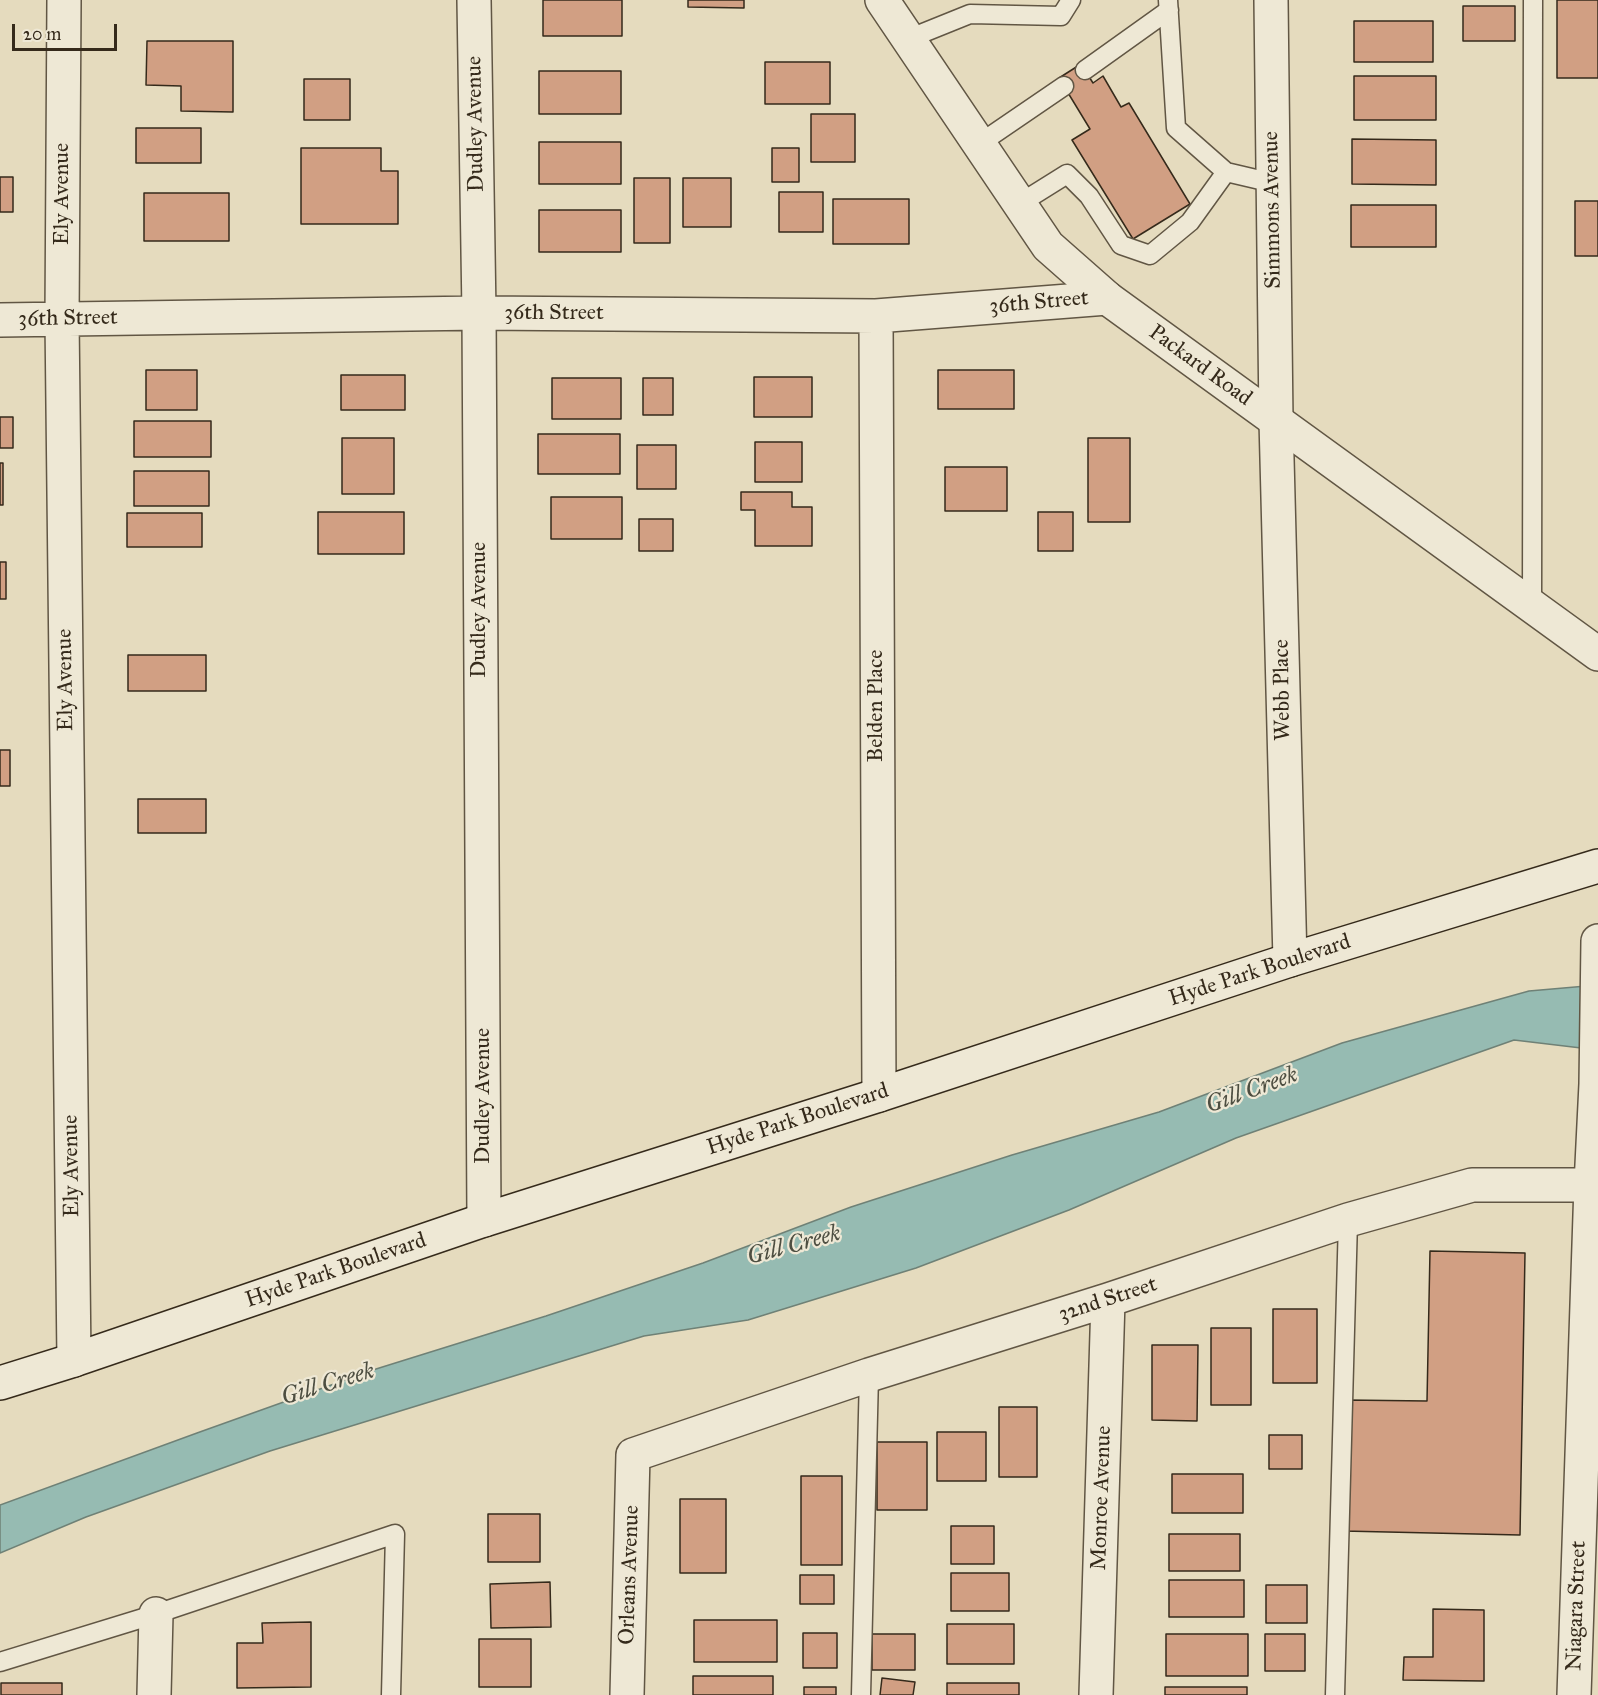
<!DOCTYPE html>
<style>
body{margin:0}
#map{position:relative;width:1598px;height:1695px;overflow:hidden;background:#e5dbbe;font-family:"IM FELL Great Primer",serif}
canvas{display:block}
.scale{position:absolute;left:12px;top:24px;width:105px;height:27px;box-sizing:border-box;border:3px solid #352a1b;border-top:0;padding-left:8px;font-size:18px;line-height:21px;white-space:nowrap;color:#352a1b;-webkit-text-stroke:4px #eee8d5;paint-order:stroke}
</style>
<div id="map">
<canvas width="1598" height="1695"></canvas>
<div class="scale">20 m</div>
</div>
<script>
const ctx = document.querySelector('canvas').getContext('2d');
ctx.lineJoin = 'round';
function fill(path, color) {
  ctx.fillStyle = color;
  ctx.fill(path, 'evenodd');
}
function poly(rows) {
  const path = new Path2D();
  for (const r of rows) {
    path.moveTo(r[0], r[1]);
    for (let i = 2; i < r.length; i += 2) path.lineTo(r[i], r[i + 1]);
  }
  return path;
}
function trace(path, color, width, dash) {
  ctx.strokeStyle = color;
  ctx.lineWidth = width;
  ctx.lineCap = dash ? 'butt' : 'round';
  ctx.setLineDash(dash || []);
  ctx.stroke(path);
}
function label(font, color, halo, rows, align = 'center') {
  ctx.font = font + ' "IM FELL Great Primer",serif';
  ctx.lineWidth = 4.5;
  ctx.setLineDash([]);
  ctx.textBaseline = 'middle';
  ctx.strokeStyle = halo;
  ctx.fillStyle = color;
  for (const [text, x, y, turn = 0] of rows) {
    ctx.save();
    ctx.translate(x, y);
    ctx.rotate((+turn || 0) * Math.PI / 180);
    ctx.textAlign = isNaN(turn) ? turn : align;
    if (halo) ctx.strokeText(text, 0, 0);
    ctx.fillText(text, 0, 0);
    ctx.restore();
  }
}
const water = poly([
 [1598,985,1598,1050,1514,1040,1236,1138,1069,1210,916,1268,748,1320,644,1336,270,1451,86,1517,0,1553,0,1505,197,1433,376,1369,546,1316,703,1263,851,1207,1012,1155,1159,1112,1342,1043,1529,991,1598,985]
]);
fill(water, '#96bbb2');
trace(water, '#6f8176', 1.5);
const building = poly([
 [543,0,622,0,622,36,543,36,543,0],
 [688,0,744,0,744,8,688,7,688,0],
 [1557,0,1598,0,1598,78,1557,78,1557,0],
 [1463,6,1515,6,1515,41,1463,41,1463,6],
 [1354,21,1433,21,1433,62,1354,62,1354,21],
 [147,41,233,41,233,112,181,111,181,86,146,85,147,41],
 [765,62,830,62,830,104,765,104,765,62],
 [1081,64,1093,83,1103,76,1121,107,1129,103,1190,204,1133,239,1072,140,1090,129,1059,78,1081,64],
 [539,71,621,71,621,114,539,114,539,71],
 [1354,76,1436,76,1436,120,1354,120,1354,76],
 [304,79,350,79,350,120,304,120,304,79],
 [811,114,855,114,855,162,811,162,811,114],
 [136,128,201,128,201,163,136,163,136,128],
 [1352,139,1436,140,1436,185,1352,184,1352,139],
 [539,142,621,142,621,184,539,184,539,142],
 [301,148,381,148,381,171,398,171,398,224,301,224,301,148],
 [772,148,799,148,799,182,772,182,772,148],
 [0,177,13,177,13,212,0,212,0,177],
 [634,178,670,178,670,243,634,243,634,178],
 [683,178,731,178,731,227,683,227,683,178],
 [779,192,823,192,823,232,779,232,779,192],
 [144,193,229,193,229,241,144,241,144,193],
 [833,199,909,199,909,244,833,244,833,199],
 [1575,201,1598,201,1598,256,1575,256,1575,201],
 [1351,205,1436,205,1436,247,1351,247,1351,205],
 [539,210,621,210,621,252,539,252,539,210],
 [146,370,197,370,197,410,146,410,146,370],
 [938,370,1014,370,1014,409,938,409,938,370],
 [341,375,405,375,405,410,341,410,341,375],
 [754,377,812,377,812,417,754,417,754,377],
 [552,378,621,378,621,419,552,419,552,378],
 [643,378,673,378,673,415,643,415,643,378],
 [0,417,13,417,13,448,0,448,0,417],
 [134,421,211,421,211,457,134,457,134,421],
 [538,434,620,434,620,474,538,474,538,434],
 [342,438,394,438,394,494,342,494,342,438],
 [1088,438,1130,438,1130,522,1088,522,1088,438],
 [755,442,802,442,802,482,755,482,755,442],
 [637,445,676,445,676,489,637,489,637,445],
 [0,463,3,463,3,505,0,505,0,463],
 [945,467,1007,467,1007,511,945,511,945,467],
 [134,471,209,471,209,506,134,506,134,471],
 [741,492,792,492,792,507,812,507,812,546,755,546,755,510,741,510,741,492],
 [551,497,622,497,622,539,551,539,551,497],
 [318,512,404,512,404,554,318,554,318,512],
 [1038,512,1073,512,1073,551,1038,551,1038,512],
 [127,513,202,513,202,547,127,547,127,513],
 [639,519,673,519,673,551,639,551,639,519],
 [0,562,6,562,6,599,0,599,0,562],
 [128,655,206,655,206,691,128,691,128,655],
 [0,750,10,750,10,786,0,786,0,750],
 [138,799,206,799,206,833,138,833,138,799],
 [1430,1251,1525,1253,1520,1535,1343,1531,1346,1400,1427,1401,1430,1251],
 [1273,1309,1317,1309,1317,1383,1273,1383,1273,1309],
 [1211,1328,1251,1328,1251,1405,1211,1405,1211,1328],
 [1152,1345,1198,1345,1197,1421,1152,1420,1152,1345],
 [999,1407,1037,1407,1037,1477,999,1477,999,1407],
 [937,1432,986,1432,986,1481,937,1481,937,1432],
 [1269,1435,1302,1435,1302,1469,1269,1469,1269,1435],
 [877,1442,927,1442,927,1510,877,1510,877,1442],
 [1172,1474,1243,1474,1243,1513,1172,1513,1172,1474],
 [801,1476,842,1476,842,1565,801,1565,801,1476],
 [680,1499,726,1499,726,1573,680,1573,680,1499],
 [488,1514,540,1514,540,1562,488,1562,488,1514],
 [951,1526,994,1526,994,1564,951,1564,951,1526],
 [1169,1534,1240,1534,1240,1571,1169,1571,1169,1534],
 [951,1573,1009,1573,1009,1611,951,1611,951,1573],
 [800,1575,834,1575,834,1604,800,1604,800,1575],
 [1169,1580,1244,1580,1244,1617,1169,1617,1169,1580],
 [550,1582,551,1627,491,1628,490,1584,550,1582],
 [1266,1585,1307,1585,1307,1623,1266,1623,1266,1585],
 [1433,1609,1484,1610,1484,1681,1403,1680,1404,1657,1433,1657,1433,1609],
 [694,1620,777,1620,777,1662,694,1662,694,1620],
 [311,1622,311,1687,237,1688,237,1643,263,1643,262,1623,311,1622],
 [947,1624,1014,1624,1014,1664,947,1664,947,1624],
 [803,1633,837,1633,837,1668,803,1668,803,1633],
 [872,1634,915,1634,915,1670,872,1670,872,1634],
 [1166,1634,1248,1634,1248,1676,1166,1676,1166,1634],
 [1265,1634,1305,1634,1305,1671,1265,1671,1265,1634],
 [479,1639,531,1639,531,1687,479,1687,479,1639],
 [693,1676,773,1676,773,1695,693,1695,693,1676],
 [882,1678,915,1682,913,1695,880,1695,882,1678],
 [1,1683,62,1683,62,1695,1,1695,1,1683],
 [947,1683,1019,1683,1019,1695,947,1695,947,1683],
 [804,1687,836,1687,836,1695,804,1695,804,1687],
 [1165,1687,1247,1687,1247,1695,1165,1695,1165,1687]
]);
fill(building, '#d19f83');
trace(building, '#352a1b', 1.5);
const service = poly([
 [1168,0,1176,128,1226,172,1273,183],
 [908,39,970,14,1061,16,1071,0],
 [1085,70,1169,10],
 [979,144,1064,86],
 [1019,204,1067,174,1089,196,1121,245,1150,255,1190,222,1226,172],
 [1532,606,1533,0],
 [0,1662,156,1614,395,1534,391,1695],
 [861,1695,869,1375],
 [1335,1695,1348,1220]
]);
const minor = poly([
 [64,0,62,319,74,1360],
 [474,0,479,313,484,1220],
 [1271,0,1276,420,1290,960],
 [876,316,879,1095],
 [0,320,479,313,876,316,1107,298],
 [154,1695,156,1614],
 [627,1695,633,1455,869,1375,1108,1300,1348,1220,1472,1185,1591,1185],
 [1096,1695,1108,1300]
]);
const tertiary = poly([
 [882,0,1048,246,1107,298,1598,654],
 [1574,1695,1591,1185,1596,1084,1598,941]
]);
const secondary = poly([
 [0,1383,74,1360,484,1220,879,1095,1290,960,1598,866]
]);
trace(service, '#615644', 21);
trace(minor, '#615644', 36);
trace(tertiary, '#615644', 36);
trace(secondary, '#352a1b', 36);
trace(service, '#eee8d5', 18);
trace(minor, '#eee8d5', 33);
trace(tertiary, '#eee8d5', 33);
trace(secondary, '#eee8d5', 33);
label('22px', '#352a1b', '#eee8d5', [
 ["Dudley Avenue",476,124,-91],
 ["Ely Avenue",63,194,-90],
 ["Simmons Avenue",1273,210,-91],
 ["36th Street",1039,303,-5],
 ["36th Street",554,314],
 ["36th Street",68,319,-1],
 ["Packard Road",1200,366,36],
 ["Dudley Avenue",480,610,-90],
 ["Ely Avenue",66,680,-91],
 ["Webb Place",1283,690,-91],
 ["Belden Place",877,706,-90],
 ["Hyde Park Boulevard",1260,971,-18],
 ["Dudley Avenue",484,1096,-90],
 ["Hyde Park Boulevard",798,1120,-18],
 ["Ely Avenue",72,1166,-91],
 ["Hyde Park Boulevard",336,1271,-19],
 ["32nd Street",1108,1300,-18],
 ["Monroe Avenue",1102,1498,-88],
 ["Orleans Avenue",630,1575,-88],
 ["Niagara Street",1577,1606,-88]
]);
label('italic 24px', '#4d4e41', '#eee8d5', [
 ["Gill Creek",1252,1091,-20],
 ["Gill Creek",794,1246,-15],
 ["Gill Creek",328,1385,-17]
]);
</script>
